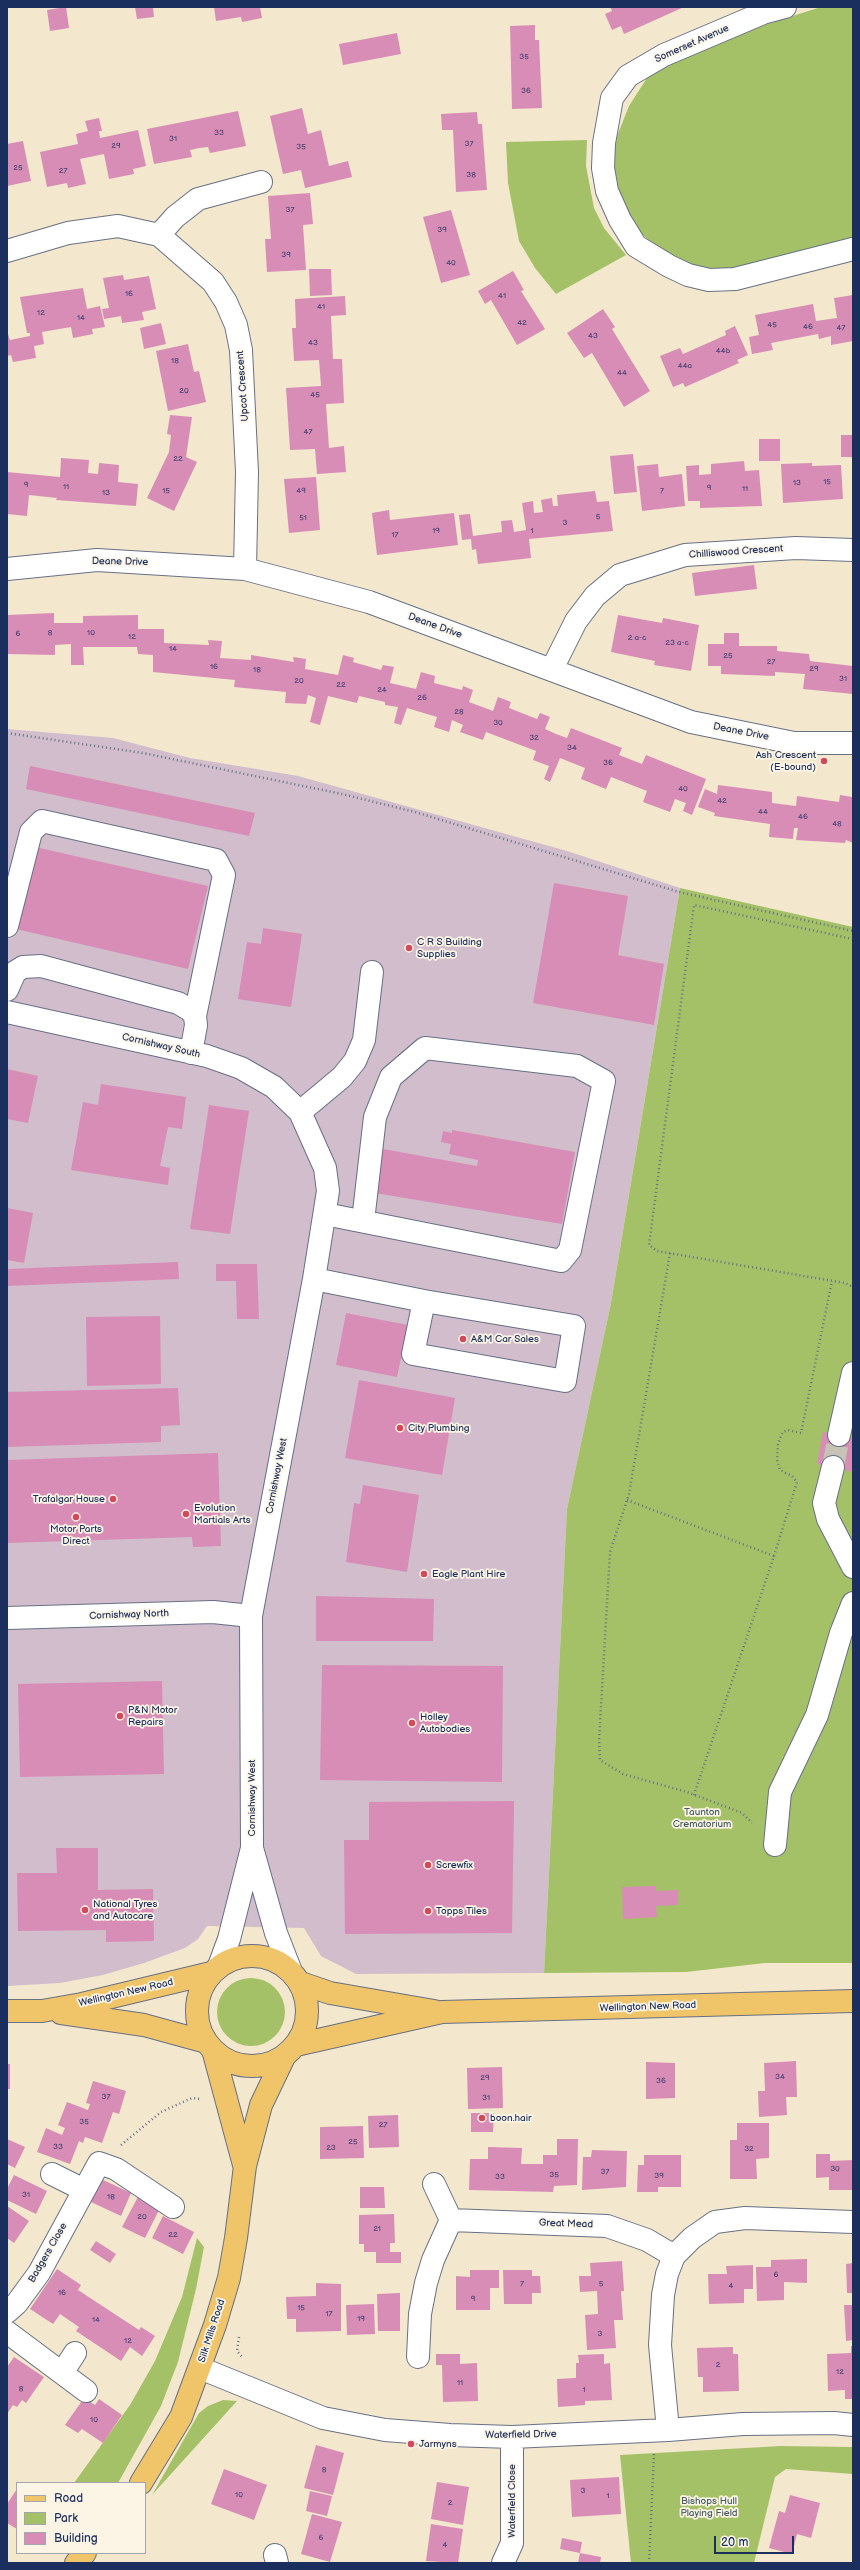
<!DOCTYPE html>
<style>
body{margin:0}
#map{position:relative;width:860px;height:2570px;overflow:hidden;background:#f3e8cd;font-family:"Balsamiq Sans",sans-serif}
canvas{display:block}
.frame{position:absolute;inset:0;border:8px solid #1b2f5e;pointer-events:none}
.legend{position:absolute;left:16px;top:2482px;width:130px;height:72px;box-sizing:border-box;background:#fcf5e5;border:1px solid #a2a6af;margin:0;padding:5px 7px;list-style:none;font-size:12px;color:#1b2f5e}
.legend li{display:flex;align-items:center;gap:8px;height:20px}
.legend b{width:20px;border:1px solid #a2a6af}
.scale{position:absolute;left:714px;top:2536px;width:80px;height:18px;box-sizing:border-box;border:2px solid #1b2f5e;border-top:0;padding-left:5px;font-size:12px;line-height:14px;white-space:nowrap;color:#1b2f5e;-webkit-text-stroke:3px #fcf5e5;paint-order:stroke}
</style>
<div id="map">
<canvas width="860" height="2570"></canvas>
<div class="frame"></div>
<ul class="legend">
<li><b style="height:5px;background:#f0c469"></b>Road</li>
<li><b style="height:11px;background:#a5c168"></b>Park</li>
<li><b style="height:11px;background:#d88db6"></b>Building</li>
</ul>
<div class="scale">20 m</div>
</div>
<script>
const ctx = document.querySelector('canvas').getContext('2d');
ctx.lineJoin = 'round';
function fill(path, color) {
  ctx.fillStyle = color;
  ctx.fill(path, 'evenodd');
}
function poly(rows) {
  const path = new Path2D();
  for (const r of rows) {
    if (r.length === 3) {
      path.moveTo(r[0] + r[2], r[1]);
      path.arc(r[0], r[1], r[2], 0, 2 * Math.PI);
      continue;
    }
    path.moveTo(r[0], r[1]);
    for (let i = 2; i < r.length; i += 2) path.lineTo(r[i], r[i + 1]);
  }
  return path;
}
function trace(path, color, width, dash) {
  ctx.strokeStyle = color;
  ctx.lineWidth = width;
  ctx.lineCap = dash ? 'butt' : 'round';
  ctx.setLineDash(dash || []);
  ctx.stroke(path);
}
function label(font, color, halo, rows, align = 'center') {
  ctx.font = font + ' "Balsamiq Sans",sans-serif';
  ctx.lineWidth = 3.5;
  ctx.setLineDash([]);
  ctx.textBaseline = 'middle';
  ctx.strokeStyle = halo;
  ctx.fillStyle = color;
  for (const [text, x, y, turn = 0] of rows) {
    ctx.save();
    ctx.translate(x, y);
    ctx.rotate((+turn || 0) * Math.PI / 180);
    ctx.textAlign = isNaN(turn) ? turn : align;
    if (halo) ctx.strokeText(text, 0, 0);
    ctx.fillText(text, 0, 0);
    ctx.restore();
  }
}
fill(poly([
 [7,729,113,738,190,758,298,776,567,851,680,888,611,1303,567,1509,544,1973,356,1974,321,1956,304,1928,207,1926,198,1939,185,1948,144,1963,103,1975,60,1983,7,1986]
]), '#d1bdcb');
fill(poly([
 [821,7,853,7,853,240,733,272,704,270,665,254,643,235,629,217,621,198,615,174,614,158,617,136,629,106,647,78,667,65,717,40],
 [587,140,586,166,594,208,604,228,626,255,556,294,535,268,519,241,508,183,506,142],
 [680,888,853,927,853,1963,765,1963,686,1972,544,1973,567,1509,611,1303],
 [251,2012,34],
 [197,2238,204,2247,196,2289,178,2362,161,2406,118,2483,74,2483,130,2405,155,2361,182,2297],
 [223,2400,237,2401,152,2495,199,2413,208,2406],
 [781,2446,853,2447,853,2474,786,2469,775,2477,754,2563,631,2563,620,2455]
]), '#a5c168');
fill(poly([
 [66,7,69,28,50,31,47,10],
 [135,7,153,7,154,17,137,19],
 [214,7,260,7,262,18,242,22,241,17,216,21],
 [610,7,684,7,624,34,621,26,612,30,605,14,612,11],
 [535,25,535,40,539,40,542,108,512,109,510,26],
 [397,33,401,54,343,65,339,44],
 [302,108,308,134,321,130,329,166,348,161,352,177,305,188,301,170,283,174,270,116],
 [238,111,246,146,210,153,208,147,199,148,190,150,192,157,154,164,147,129],
 [477,112,478,124,482,124,487,190,456,192,453,130,442,130,441,114],
 [99,118,102,131,99,131,100,138,138,130,146,166,133,169,134,174,109,179,104,154,80,159,86,184,68,188,67,183,47,187,40,152,78,144,76,134,88,131,85,121],
 [23,141,31,181,7,186,7,144],
 [310,193,313,224,303,225,306,270,267,272,265,239,271,239,268,196],
 [451,210,470,275,441,283,423,217],
 [309,269,331,269,332,295,310,296],
 [513,271,524,290,521,291,545,329,517,345,491,300,485,304,478,291],
 [123,275,124,280,149,276,156,309,142,312,144,320,122,323,121,316,104,319,102,309,109,308,103,278],
 [83,288,87,309,100,306,105,327,92,329,93,334,73,338,71,327,42,332,44,344,34,346,36,358,13,362,11,355,7,356,7,331,10,340,30,336,30,333,27,333,20,297],
 [853,295,853,341,831,345,831,336,819,339,818,334,771,343,773,350,752,354,749,337,759,335,755,315,813,304,816,321,837,318,834,298],
 [345,296,346,315,331,316,333,359,342,359,344,403,326,404,329,448,344,446,346,472,317,474,315,449,290,450,286,388,321,386,319,360,294,361,292,328,296,328,295,299],
 [603,309,615,327,612,329,650,391,624,407,592,353,584,358,567,333],
 [161,323,166,344,144,349,140,328],
 [735,326,748,355,737,360,739,363,710,376,685,387,683,383,673,387,660,356,680,348,683,354,726,335,725,331],
 [188,344,194,372,199,371,206,402,168,411,156,351],
 [170,415,192,417,186,457,197,462,174,511,147,498,169,452,171,435,167,434],
 [841,435,853,435,853,457,841,457],
 [759,439,780,439,780,461,759,461],
 [633,454,637,492,614,494,610,456],
 [61,458,89,460,88,473,98,474,99,463,119,465,118,482,138,484,136,506,56,500,57,498,29,495,27,516,7,514,7,472,60,477],
 [744,461,745,471,759,470,762,506,700,508,700,501,688,501,686,466,699,465,699,475,711,474,711,464],
 [812,463,812,466,841,465,843,499,783,503,781,464],
 [658,464,659,477,682,474,685,506,642,511,637,466],
 [316,477,320,530,289,533,284,479],
 [595,491,597,502,609,501,613,531,529,539,531,558,478,564,476,549,472,550,471,539,462,540,459,515,470,514,473,536,502,532,501,521,512,520,514,532,526,530,522,503,533,501,534,513,543,512,541,500,552,498,553,506,558,506,557,495],
 [389,510,390,520,454,513,458,545,377,555,372,513],
 [754,565,757,589,695,596,692,573],
 [54,613,54,623,83,623,83,616,138,615,138,629,164,629,164,643,209,645,208,640,222,641,220,658,251,660,251,655,294,662,293,657,306,659,305,669,338,675,343,655,354,658,353,662,381,670,383,665,394,667,390,683,416,689,421,672,435,676,434,683,462,690,463,686,473,690,469,702,493,711,498,697,511,702,509,708,537,719,540,713,550,717,545,729,556,734,567,738,571,728,622,748,619,755,642,764,646,755,706,779,692,815,683,811,686,803,675,799,670,812,643,802,647,791,611,777,606,789,581,779,585,768,560,758,550,782,544,779,549,766,533,760,536,751,486,732,483,740,460,732,463,725,452,720,449,732,434,727,437,717,407,708,401,725,394,723,398,707,385,705,385,702,359,696,357,703,328,696,320,725,310,722,316,698,308,695,306,704,285,703,286,692,234,687,235,680,153,672,153,655,138,654,137,647,83,647,84,665,71,665,71,644,55,645,55,655,7,654,7,615],
 [618,615,662,623,663,618,699,625,691,671,654,665,655,661,611,652],
 [724,633,739,633,739,646,777,646,777,651,809,654,810,661,853,666,853,694,803,689,805,674,775,672,775,676,721,674,721,666,708,666,708,644,724,644],
 [30,766,255,813,249,836,26,789],
 [718,785,772,792,772,803,796,806,797,796,839,802,840,795,852,797,853,843,846,840,845,843,796,840,798,828,794,828,793,839,769,837,770,824,714,816,715,813,698,807,705,789,717,794],
 [35,847,208,886,188,969,16,929],
 [554,883,628,896,618,955,664,964,654,1025,533,1003],
 [263,928,302,934,291,1007,238,999,247,942,261,944],
 [7,1069,38,1076,28,1123,7,1119],
 [101,1084,186,1097,182,1129,168,1127,160,1166,170,1168,168,1185,71,1170,83,1102,98,1105],
 [209,1105,249,1111,230,1234,190,1229],
 [452,1130,575,1152,562,1224,375,1193,383,1149,477,1166,478,1160,449,1154,451,1144,441,1142,443,1131,452,1133],
 [7,1208,33,1213,24,1263,7,1260],
 [178,1262,179,1279,7,1286,7,1269],
 [216,1264,257,1264,259,1319,237,1319,236,1281,216,1281],
 [346,1313,408,1325,397,1377,336,1365],
 [160,1316,161,1384,87,1386,86,1317],
 [359,1380,455,1398,442,1475,345,1458],
 [178,1388,180,1425,161,1426,161,1442,7,1447,7,1392],
 [823,1432,853,1438,853,1472,817,1464],
 [218,1453,221,1546,193,1547,192,1537,7,1543,7,1460],
 [363,1485,419,1495,407,1572,346,1562,354,1503,360,1504],
 [316,1596,434,1599,433,1641,316,1641],
 [322,1665,503,1666,502,1782,320,1780],
 [162,1681,164,1774,20,1777,18,1684],
 [514,1801,512,1933,345,1934,344,1840,369,1840,369,1802],
 [56,1848,98,1848,98,1890,153,1889,154,1941,106,1942,106,1930,18,1931,17,1873,57,1873],
 [656,1886,656,1891,678,1890,678,1905,656,1906,657,1917,623,1919,622,1887],
 [796,2061,797,2097,786,2097,787,2115,759,2117,758,2091,765,2091,764,2063],
 [646,2062,675,2063,675,2098,646,2099],
 [7,2064,10,2064,10,2089,7,2089],
 [502,2067,503,2108,468,2109,467,2068],
 [93,2081,126,2091,119,2114,113,2112,102,2143,85,2137,83,2143,79,2141,70,2164,37,2152,46,2128,62,2135,65,2128,58,2125,67,2102,88,2110,90,2104,86,2103],
 [471,2113,494,2113,493,2132,471,2132],
 [398,2115,399,2147,369,2148,368,2116],
 [737,2123,769,2123,769,2158,756,2159,757,2179,730,2179,730,2140,737,2140],
 [363,2126,364,2158,320,2159,320,2127],
 [7,2139,25,2147,15,2168,7,2164],
 [557,2139,578,2139,577,2185,554,2186,553,2192,469,2190,470,2159,488,2159,488,2147,522,2148,521,2164,543,2164,543,2155,557,2155],
 [592,2150,627,2151,626,2187,582,2190,583,2157,591,2157],
 [816,2154,830,2154,830,2161,853,2160,853,2190,829,2190,829,2177,816,2178],
 [644,2155,681,2155,681,2187,658,2187,658,2192,637,2192,638,2165,644,2165],
 [14,2175,47,2191,36,2214,7,2200,7,2189],
 [101,2179,131,2193,121,2216,91,2202],
 [360,2187,384,2187,385,2208,360,2208],
 [139,2195,161,2206,145,2238,122,2227],
 [7,2206,29,2221,14,2243,7,2238],
 [394,2214,395,2243,390,2243,390,2252,401,2252,401,2263,376,2263,376,2252,364,2252,364,2244,359,2244,359,2215],
 [163,2216,194,2232,183,2254,152,2238],
 [96,2241,116,2254,110,2263,90,2250],
 [807,2259,807,2283,784,2282,784,2300,757,2301,756,2267,771,2267,771,2260],
 [622,2261,624,2291,621,2291,623,2320,614,2320,616,2348,587,2350,585,2315,598,2314,597,2291,580,2292,579,2276,591,2276,590,2263],
 [853,2263,853,2293,847,2293,846,2264],
 [753,2265,753,2289,744,2289,744,2303,709,2304,708,2274,727,2274,726,2266],
 [57,2269,81,2285,78,2290,139,2330,141,2327,155,2336,142,2356,130,2347,121,2361,76,2331,79,2327,60,2314,53,2324,30,2309],
 [470,2270,499,2270,499,2288,490,2288,490,2310,456,2310,456,2276,470,2277],
 [503,2270,532,2270,532,2276,540,2276,541,2293,532,2293,532,2304,504,2304],
 [316,2283,341,2284,341,2331,296,2332,296,2319,287,2319,286,2297,316,2296],
 [400,2293,400,2331,378,2331,377,2294],
 [374,2304,375,2334,347,2335,346,2305],
 [844,2305,853,2305,853,2340,846,2341],
 [851,2346,853,2346,853,2399,845,2399,845,2390,828,2391,827,2354,851,2353],
 [733,2347,733,2354,738,2354,739,2391,703,2392,703,2377,698,2377,697,2348],
 [436,2354,460,2354,460,2364,477,2363,478,2401,443,2402,442,2365,436,2365],
 [604,2354,604,2364,610,2363,612,2400,585,2401,585,2405,558,2407,557,2379,576,2378,576,2363,579,2363,578,2355],
 [14,2357,44,2377,26,2403,22,2400,17,2407,13,2405,7,2414,7,2367],
 [84,2398,95,2405,99,2399,122,2415,103,2443,82,2429,78,2433,65,2425],
 [316,2445,344,2453,333,2495,304,2488],
 [224,2469,267,2485,254,2520,211,2504],
 [619,2477,621,2514,572,2517,570,2480],
 [437,2482,469,2487,463,2525,431,2519],
 [17,2489,17,2529,7,2523,7,2504],
 [310,2491,332,2496,327,2516,306,2511],
 [790,2495,820,2503,811,2538,797,2534,792,2554,769,2548,779,2511,785,2513],
 [312,2514,342,2522,330,2562,301,2554],
 [431,2524,463,2529,458,2563,426,2561],
 [562,2538,582,2542,580,2553,560,2549],
 [580,2553,601,2557,600,2563,578,2563]
]), '#d88db6');
trace(poly([
 [833,1467,839,1435]
]), '#c8c3b7', 22, [22, 11]);
const minor = poly([
 [785,7,763,13,664,55,628,76,612,98,604,143,603,168,607,191,620,220,636,246,669,266,688,275,709,280,735,279,853,249],
 [159,235,175,217,198,199,261,182],
 [7,251,68,233,118,226,159,235,213,282,226,302,236,325,241,350,247,472,245,569],
 [7,569,97,560,245,569,369,602,691,722,794,743,853,743],
 [552,669,576,621,595,596,620,575,685,555,796,548,853,550],
 [7,926,31,832,42,821,216,860,224,875,195,1016],
 [7,990,15,972,23,967,41,966,178,1003,190,1010,195,1016,196,1025,191,1053],
 [7,1012,207,1056,241,1068,274,1087,300,1112,325,1168,328,1191,314,1279,251,1616,252,1848,276,1933,290,1969],
 [300,1112,342,1077,355,1061,364,1040,372,972],
 [325,1214,561,1261,570,1250,604,1081,577,1066,425,1048,391,1077,375,1117,363,1221],
 [314,1279,424,1301,574,1326,565,1381,413,1354,424,1301],
 [839,1435,853,1373],
 [833,1467,824,1503,828,1519,853,1567],
 [7,1618,213,1612,251,1616],
 [775,1845,780,1792,817,1715,841,1633,853,1603],
 [219,1966,229,1939,252,1848],
 [52,2174,84,2190],
 [451,2220,607,2226,647,2240,674,2256],
 [7,2312,17,2303,39,2273,99,2163,116,2169,173,2207],
 [7,2332,86,2391],
 [418,2357,420,2314,426,2283,433,2260,451,2220,434,2184],
 [200,2368,323,2418,385,2430,450,2435,512,2437,668,2430,743,2424,834,2423,853,2425],
 [62,2373,75,2353],
 [668,2430,660,2345,663,2295,667,2274,674,2256,692,2238,715,2222,745,2218,853,2222],
 [275,2555,277,2563],
 [503,2563,512,2543,512,2437]
]);
const major = poly([
 [252,2011,55],
 [301,1983,330,1993,434,2011],
 [7,2011,42,2011,82,2004,211,1973],
 [61,2013,144,2025,206,2042],
 [296,2045,442,2012,853,2001],
 [213,2050,244,2165],
 [141,2483,181,2417,215,2325,229,2278,236,2238,245,2166,261,2105,284,2057],
 [76,2563,85,2553]
]);
trace(minor, '#677085', 24);
trace(major, '#677085', 24);
trace(poly([
 [7,733,143,753,342,794,415,812,679,892,853,931],
 [853,939,694,905,649,1245,657,1251,845,1283,853,1287],
 [670,1253,629,1494,610,1552,599,1741,600,1760,623,1774,687,1792,742,1813,752,1823],
 [627,1500,774,1556],
 [694,1795,774,1556,797,1482,792,1476,780,1470,777,1460,778,1443,783,1432,788,1430,801,1433,832,1281],
 [121,2145,161,2112,192,2098,201,2099],
 [239,2337,237,2351,243,2358],
 [649,2563,654,2454]
]), '#677085', 2.5, [1, 3]);
trace(minor, '#fff', 22);
trace(major, '#f0c469', 22);
for (const [x, y, r, color] of [
 [824,761,4,"#d1495b"],
 [409,948,4,"#d1495b"],
 [463,1339,4,"#d1495b"],
 [400,1428,4,"#d1495b"],
 [113,1499,4,"#d1495b"],
 [186,1514,4,"#d1495b"],
 [76,1517,4,"#d1495b"],
 [424,1574,4,"#d1495b"],
 [120,1716,4,"#d1495b"],
 [412,1723,4,"#d1495b"],
 [428,1865,4,"#d1495b"],
 [85,1910,4,"#d1495b"],
 [428,1911,4,"#d1495b"],
 [482,2118,4,"#d1495b"],
 [411,2444,4,"#d1495b"]
]) {
  const dot = new Path2D();
  dot.arc(x, y, r, 0, 2 * Math.PI);
  ctx.fillStyle = color;
  ctx.fill(dot);
  trace(dot, '#fcf5e5', 1.5);
}
label('8px', '#4a4674', null, [
 ["35",524,57],
 ["36",526,91],
 ["33",219,133],
 ["31",173,139],
 ["37",469,144],
 ["29",116,146],
 ["35",301,147],
 ["25",18,168],
 ["27",63,171],
 ["38",471,175],
 ["37",290,210],
 ["39",442,230],
 ["39",286,255],
 ["40",451,263],
 ["16",129,294],
 ["41",502,296],
 ["41",321,307],
 ["12",41,313],
 ["14",81,318],
 ["42",522,323],
 ["45",772,325],
 ["46",808,327],
 ["47",841,328],
 ["43",593,336],
 ["43",313,343],
 ["44b",723,351],
 ["18",175,361],
 ["44a",685,366],
 ["44",622,373],
 ["20",184,391],
 ["45",315,395],
 ["47",308,432],
 ["22",178,459],
 ["15",827,482],
 ["13",797,483],
 ["9",26,485],
 ["11",66,487],
 ["9",709,488],
 ["11",745,489],
 ["15",166,491],
 ["49",301,491],
 ["7",662,491],
 ["13",106,493],
 ["5",598,517],
 ["51",303,518],
 ["3",565,523],
 ["19",436,531],
 ["1",532,531],
 ["17",395,535],
 ["8",50,633],
 ["10",91,633],
 ["6",18,634],
 ["12",132,637],
 ["2 a-c",637,638],
 ["23 a-c",677,643],
 ["14",173,649],
 ["25",728,656],
 ["27",771,662],
 ["16",214,667],
 ["29",814,669],
 ["18",257,670],
 ["31",843,679],
 ["20",299,681],
 ["22",341,685],
 ["24",382,690],
 ["26",422,698],
 ["28",459,712],
 ["30",498,723],
 ["32",534,738],
 ["34",572,748],
 ["36",608,763],
 ["40",683,789],
 ["42",722,801],
 ["44",763,812],
 ["46",803,817],
 ["48",837,824],
 ["34",780,2077],
 ["29",485,2078],
 ["36",661,2081],
 ["37",106,2097],
 ["31",486,2098],
 ["35",84,2122],
 ["27",383,2125],
 ["25",353,2142],
 ["33",58,2147],
 ["23",331,2148],
 ["32",749,2149],
 ["30",835,2169],
 ["37",605,2172],
 ["35",554,2175],
 ["39",659,2176],
 ["33",500,2177],
 ["31",26,2195],
 ["18",111,2197],
 ["20",142,2217],
 ["21",377,2229],
 ["22",173,2235],
 ["6",776,2275],
 ["7",522,2284],
 ["5",601,2284],
 ["4",731,2286],
 ["16",62,2293],
 ["9",473,2299],
 ["15",301,2308],
 ["17",329,2314],
 ["19",361,2319],
 ["14",96,2320],
 ["3",600,2334],
 ["12",128,2341],
 ["2",718,2365],
 ["12",840,2372],
 ["11",460,2383],
 ["8",21,2389],
 ["1",584,2390],
 ["10",94,2420],
 ["8",324,2470],
 ["3",583,2491],
 ["10",239,2495],
 ["1",608,2496],
 ["2",450,2503],
 ["6",321,2538],
 ["4",445,2545]
]);
label('10px', '#1b2f5e', '#fcf5e5', [
 ["Somerset Avenue",692,44,-24],
 ["Upcot Crescent",243,386,-94],
 ["Chilliswood Crescent",736,552,-4],
 ["Deane Drive",120,562,1],
 ["Deane Drive",435,626,20],
 ["Deane Drive",741,732,11],
 ["Cornishway South",161,1046,13],
 ["Cornishway West",277,1476,-79],
 ["Cornishway North",129,1615,-2],
 ["Cornishway West",252,1798,-90],
 ["Wellington New Road",126,1993,-13],
 ["Wellington New Road",648,2007,-2],
 ["Great Mead",566,2224,2],
 ["Badgers Close",48,2253,-60],
 ["Silk Mills Road",212,2331,-72],
 ["Waterfield Drive",521,2435,-1],
 ["Waterfield Close",512,2501,-90]
]);
label('10px', '#1b2f5e', '#fcf5e5', [
 ["Ash Crescent",816,755,"right"],
 ["(E-bound)",816,767,"right"],
 ["C R S Building",417,942],
 ["Supplies",417,954],
 ["A&M Car Sales",471,1339],
 ["City Plumbing",408,1428],
 ["Trafalgar House",105,1499,"right"],
 ["Evolution",194,1508],
 ["Martials Arts",194,1520],
 ["Motor Parts",76,1529,"center"],
 ["Direct",76,1541,"center"],
 ["Eagle Plant Hire",432,1574],
 ["P&N Motor",128,1710],
 ["Repairs",128,1722],
 ["Holley",420,1717],
 ["Autobodies",420,1729],
 ["Screwfix",436,1865],
 ["National Tyres",93,1904],
 ["and Autocare",93,1916],
 ["Topps Tiles",436,1911],
 ["boon.hair",490,2118],
 ["Jarmyns",419,2444]
], 'left');
label('10px', '#445b61', '#fcf5e5', [
 ["Taunton",702,1812],
 ["Crematorium",702,1824],
 ["Bishops Hull",709,2501],
 ["Playing Field",709,2513]
]);
</script>
